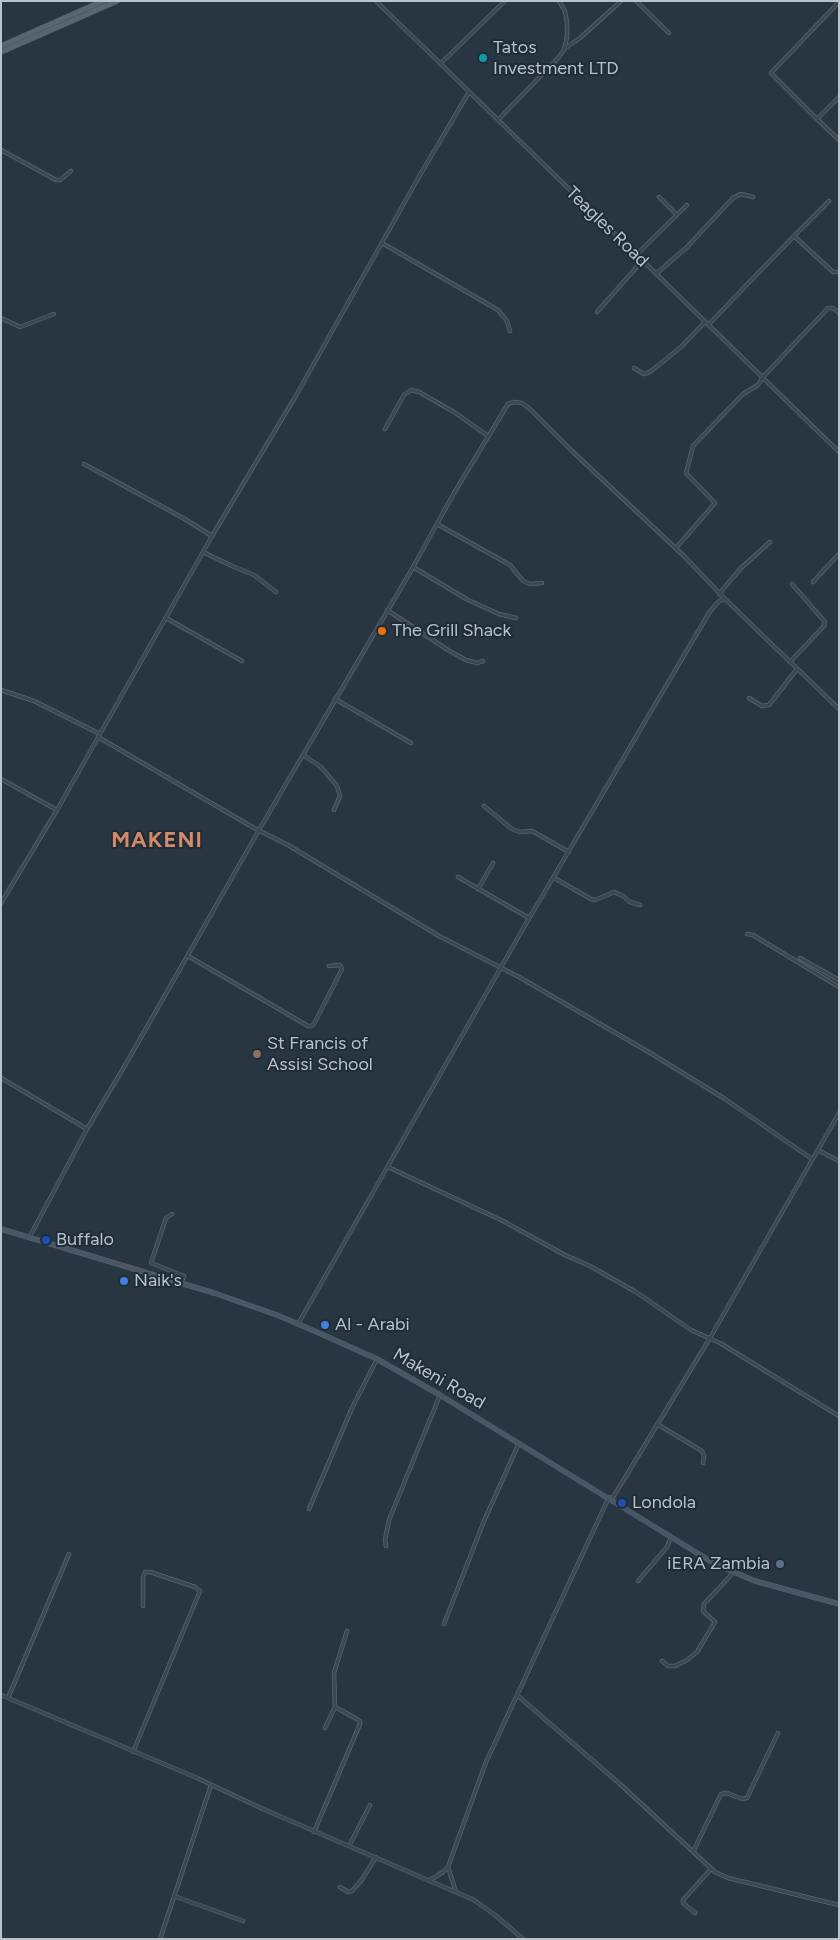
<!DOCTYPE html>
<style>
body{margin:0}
#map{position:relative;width:840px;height:1940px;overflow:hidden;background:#273641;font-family:Figtree,sans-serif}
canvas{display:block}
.frame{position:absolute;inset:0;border:2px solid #b8c2cb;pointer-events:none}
</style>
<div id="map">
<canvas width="840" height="1940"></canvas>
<div class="frame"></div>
</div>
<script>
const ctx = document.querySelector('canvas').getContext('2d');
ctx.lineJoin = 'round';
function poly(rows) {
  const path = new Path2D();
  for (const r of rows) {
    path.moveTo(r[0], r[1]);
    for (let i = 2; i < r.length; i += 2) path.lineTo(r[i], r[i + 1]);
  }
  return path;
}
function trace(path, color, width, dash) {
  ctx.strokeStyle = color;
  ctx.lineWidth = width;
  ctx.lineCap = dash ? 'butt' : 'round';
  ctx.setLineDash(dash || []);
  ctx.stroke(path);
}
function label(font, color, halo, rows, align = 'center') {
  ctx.font = font + ' Figtree,sans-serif';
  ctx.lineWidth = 4;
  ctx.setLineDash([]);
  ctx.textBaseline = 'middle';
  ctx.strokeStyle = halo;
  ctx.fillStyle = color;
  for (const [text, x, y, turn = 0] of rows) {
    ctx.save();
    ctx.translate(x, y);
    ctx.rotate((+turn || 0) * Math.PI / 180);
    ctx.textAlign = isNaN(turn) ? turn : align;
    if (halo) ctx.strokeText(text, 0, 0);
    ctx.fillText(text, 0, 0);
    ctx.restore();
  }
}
const minor = poly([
 [376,1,839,452],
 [636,1,669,33],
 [564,49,580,38,621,1],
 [440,64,505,1],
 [839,97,817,119,839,140],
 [817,119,771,73,839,2],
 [498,120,559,57,564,50,567,37,567,23,565,11,559,1],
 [1,150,56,180,60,180,71,171],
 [659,197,677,215],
 [794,236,829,201],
 [382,243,498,310,507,321,510,331],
 [636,255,687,205],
 [656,274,687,247,733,198,741,194,753,197],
 [597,312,642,261],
 [1,318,20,327,54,314],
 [708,325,794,236,833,272,839,272],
 [634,368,644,374,650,372,681,347,705,322],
 [385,429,404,395,411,390,419,392,454,412,488,436],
 [84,464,183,518,212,536],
 [437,524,510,565,523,581,530,584,542,583],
 [676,548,715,503,686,473,693,446,743,394,758,385,762,378,828,308,833,308,839,313],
 [203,552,232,566,254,575,276,592],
 [413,567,468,600,499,614,516,618],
 [813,582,839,554],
 [719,594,741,568,770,542],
 [387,610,448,650,466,660,477,663,483,661],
 [166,618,242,661],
 [790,662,824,626,825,622,792,584],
 [1,690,34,701,100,734],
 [749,698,762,706,769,705,797,669],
 [335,699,411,743],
 [98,737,254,828,288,845,439,936,519,977,652,1054,725,1099,812,1159],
 [303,755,321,767,337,786,340,796,334,810],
 [1,779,57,810],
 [484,806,512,829,520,832,532,831,569,852],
 [458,877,529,918],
 [554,878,591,899,595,900,614,892,623,896,630,902,640,905],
 [478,889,493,863],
 [1,903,57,810,212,536,294,399,420,175,469,92],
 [747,934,753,935,839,987],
 [188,956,308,1026,312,1026,315,1022,342,969,340,965,329,966],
 [800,958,839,980],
 [1,1078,87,1129],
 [818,1150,839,1161],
 [388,1167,503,1221,565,1255,590,1266,636,1292,691,1330,720,1343,839,1416],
 [172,1214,166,1218,151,1263,184,1276,181,1283],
 [29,1238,87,1129,127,1062,259,830,412,569,454,493,508,404,514,402,522,403,530,409,572,451,685,557,726,600,839,709],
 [298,1324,524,927,709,613,717,603,721,600,725,600],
 [657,1424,702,1451,704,1456,703,1463],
 [612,1499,710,1338,839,1113],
 [309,1509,352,1408,377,1359],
 [386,1546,385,1540,389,1520,440,1395],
 [638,1581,667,1547,671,1537],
 [444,1624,484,1521,519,1443],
 [662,1661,668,1666,675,1666,687,1660,697,1652,715,1622,703,1611,704,1604,734,1572],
 [1,1695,197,1778,263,1809,474,1900,495,1915,523,1939],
 [518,1696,620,1784,715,1872,728,1878,839,1905],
 [8,1698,69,1554],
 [325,1728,335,1707,334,1673,347,1631],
 [133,1752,200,1591,195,1587,150,1572,145,1572,143,1577,143,1606],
 [314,1832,360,1724,360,1721,357,1719,335,1707],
 [349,1846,370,1805],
 [693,1852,721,1794,727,1793,742,1799,747,1798,778,1733],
 [448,1867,456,1892],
 [430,1880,443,1872,448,1867,486,1762,609,1497],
 [340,1887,348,1892,352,1891,361,1881,376,1857],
 [174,1896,243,1921],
 [695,1913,683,1903,683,1900,711,1869],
 [160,1939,211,1785]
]);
const secondary = poly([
 [1,1229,214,1293,277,1315,319,1333,377,1359,440,1395,715,1564,755,1581,839,1604]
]);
const primary = poly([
 [1,46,103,1],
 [1,52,117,1]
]);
trace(minor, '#59656e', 4.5);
trace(secondary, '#59656e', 5.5);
trace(primary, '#48535d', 6);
trace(minor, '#3b4751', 3);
trace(secondary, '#495764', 4.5);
trace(primary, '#596671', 5);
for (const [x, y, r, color] of [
 [483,58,5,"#0f9aa8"],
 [382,631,5,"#e8710a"],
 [257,1054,5,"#8d6e63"],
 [46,1240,5,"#1a4fb4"],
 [124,1281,5,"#3f7fe0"],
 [325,1325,5,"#3f7fe0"],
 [622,1503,5,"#1a4fb4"],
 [780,1564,5,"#5c6f8a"]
]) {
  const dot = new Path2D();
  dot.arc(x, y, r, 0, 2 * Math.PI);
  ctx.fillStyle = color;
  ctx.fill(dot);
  trace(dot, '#202c36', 2);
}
label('18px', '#b8c2cb', '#202c36', [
 ["Tatos",493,48],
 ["Investment LTD",493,69],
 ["The Grill Shack",392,631],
 ["St Francis of",267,1044],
 ["Assisi School",267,1065],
 ["Buffalo",56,1240],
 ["Naik's",134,1281],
 ["Al - Arabi",335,1325],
 ["Londola",632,1503],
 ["iERA Zambia",770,1564,"right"]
], 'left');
label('18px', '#b8c2cb', '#202c36', [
 ["Teagles Road",607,227,44],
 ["Makeni Road",439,1379,30]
]);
ctx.letterSpacing = '1px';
label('bold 22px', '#d4896a', '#202c36', [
 ["MAKENI",157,841]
]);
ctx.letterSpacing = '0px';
</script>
